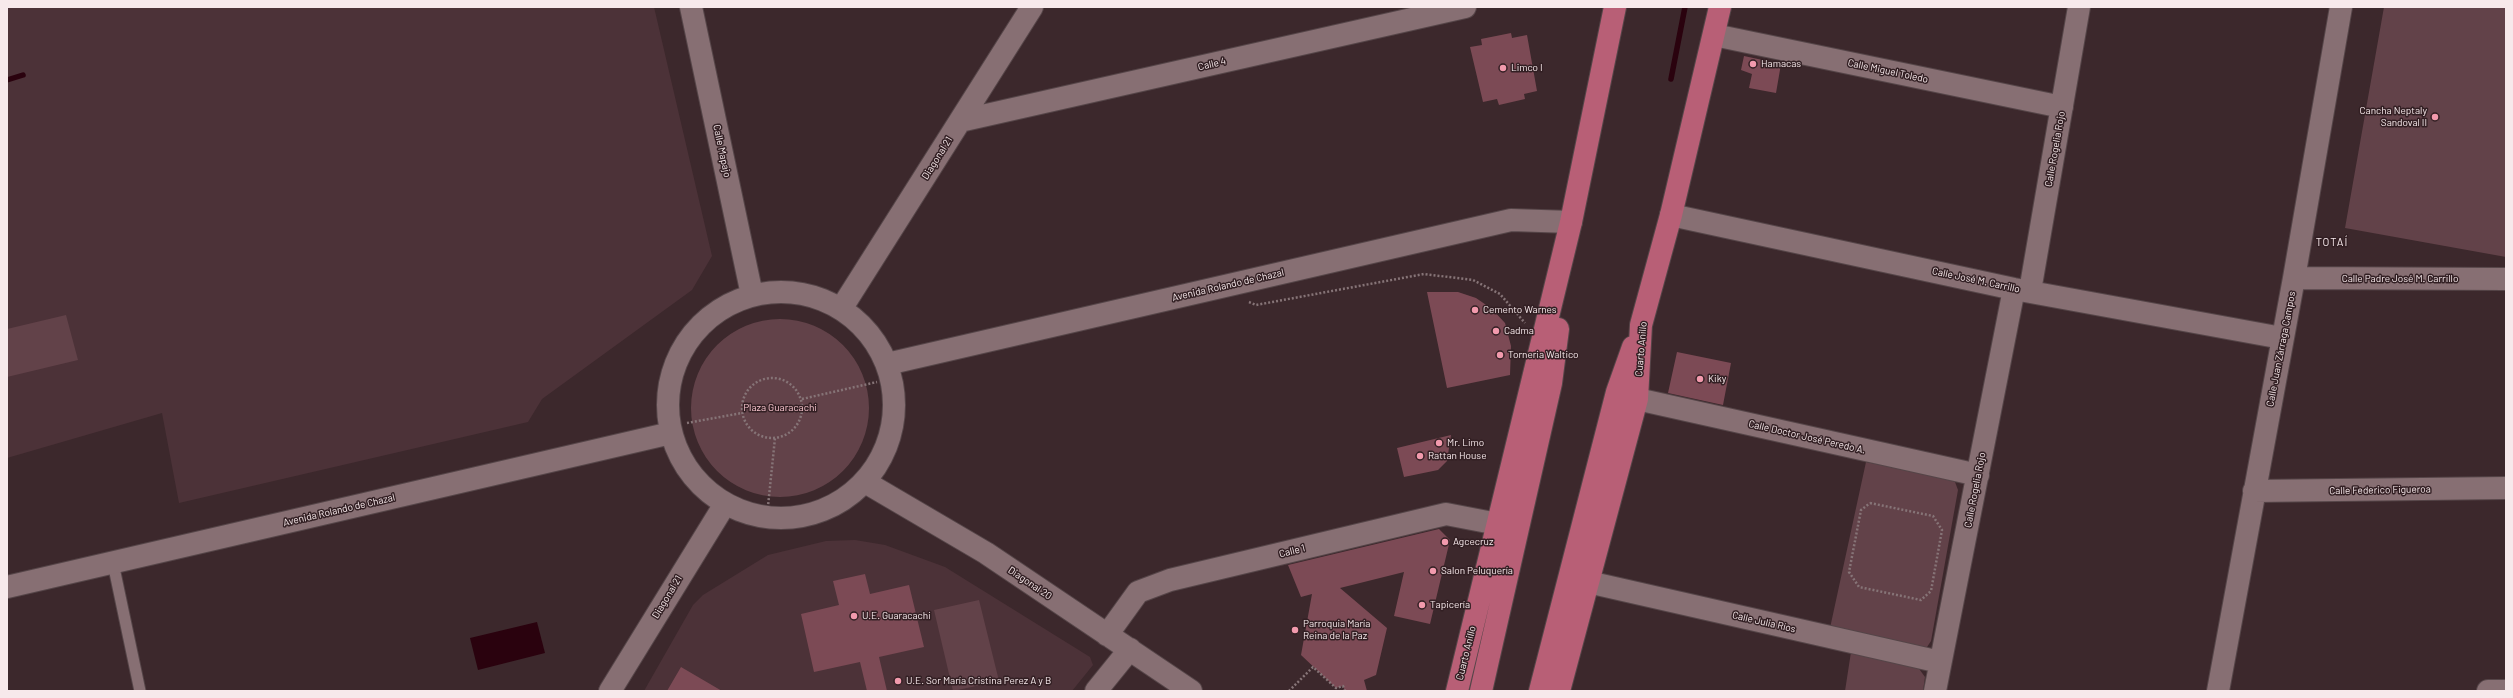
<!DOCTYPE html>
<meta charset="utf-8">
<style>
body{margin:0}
#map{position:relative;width:2513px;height:698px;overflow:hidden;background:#3c282c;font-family:Barlow,sans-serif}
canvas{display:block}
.frame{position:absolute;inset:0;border:8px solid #f7e9eb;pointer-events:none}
</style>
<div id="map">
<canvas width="2513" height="698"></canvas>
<div class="frame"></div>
</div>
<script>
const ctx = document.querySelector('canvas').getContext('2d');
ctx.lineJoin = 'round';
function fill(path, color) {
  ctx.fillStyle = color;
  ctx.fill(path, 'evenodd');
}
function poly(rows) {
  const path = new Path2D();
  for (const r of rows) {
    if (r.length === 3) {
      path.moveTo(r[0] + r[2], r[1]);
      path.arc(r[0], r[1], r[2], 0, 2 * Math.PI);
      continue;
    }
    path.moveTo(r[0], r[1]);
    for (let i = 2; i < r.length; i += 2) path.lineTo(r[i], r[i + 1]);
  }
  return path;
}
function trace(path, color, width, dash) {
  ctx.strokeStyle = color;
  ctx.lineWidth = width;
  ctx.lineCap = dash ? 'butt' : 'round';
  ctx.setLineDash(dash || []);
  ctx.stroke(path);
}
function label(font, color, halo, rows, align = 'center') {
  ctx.font = font + ' Barlow,sans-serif';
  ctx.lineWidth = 3;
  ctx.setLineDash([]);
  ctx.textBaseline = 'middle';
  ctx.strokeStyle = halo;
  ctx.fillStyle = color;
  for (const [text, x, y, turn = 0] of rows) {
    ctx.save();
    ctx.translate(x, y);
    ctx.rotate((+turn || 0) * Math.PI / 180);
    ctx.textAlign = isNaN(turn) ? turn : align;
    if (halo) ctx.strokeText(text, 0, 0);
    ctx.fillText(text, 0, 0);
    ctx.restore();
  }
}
fill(poly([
 [7,7,654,7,712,256,692,290,542,399,528,422,179,503,162,413,7,458],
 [855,540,885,545,945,567,1090,657,1093,665,1072,691,644,691,693,605,703,595,768,555,826,541]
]), '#4c3238');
fill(poly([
 [2384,7,2506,7,2506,257,2345,228],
 [66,315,78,360,7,377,7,329],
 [780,408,89],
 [1866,462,1948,478,1955,482,1958,490,1931,641,1927,647,1920,648,1830,628],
 [979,600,999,681,953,691,934,610],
 [1851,652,1917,666,1925,677,1923,691,1845,691]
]), '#624249');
fill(poly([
 [537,622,545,653,478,670,470,638]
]), '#2a020e');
trace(poly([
 [1671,79,1685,7],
 [7,80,23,75]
]), '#2a020e', 5.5);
fill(poly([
 [1511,33,1512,38,1527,35,1537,91,1524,94,1525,99,1499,105,1497,99,1483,102,1470,47,1482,45,1481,39],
 [1744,56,1781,64,1776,93,1749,88,1752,74,1741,70],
 [1427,292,1458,292,1476,298,1492,309,1505,323,1511,346,1510,375,1447,388],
 [1677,352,1731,363,1723,405,1668,393],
 [1451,435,1447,461,1438,470,1404,477,1397,448],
 [1439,529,1450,540,1430,624,1394,616,1404,572,1340,588,1387,628,1376,675,1364,680,1367,691,1345,691,1343,686,1336,688,1301,655,1312,594,1301,597,1288,565],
 [865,574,870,594,909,585,924,647,879,657,887,691,867,691,860,662,814,672,801,614,839,605,833,581],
 [681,667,722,691,667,691]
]), '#7c4a55');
const service = poly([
 [113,563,140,691]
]);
const minor = poly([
 [691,7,752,295],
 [1714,35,2062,107],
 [960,121,1465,7],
 [1671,215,2014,289,2282,338],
 [2294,278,2506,279],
 [2030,291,2079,7],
 [781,405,113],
 [841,309,1032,7],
 [887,364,1511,220,1571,222],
 [1637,399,1978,475],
 [865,482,986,553,1191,691],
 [2254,491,2506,488],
 [1588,582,1940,662],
 [7,587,671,433],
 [1107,635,1138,592,1170,580,1446,514,1498,524],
 [610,691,725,504],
 [1096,691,1130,649],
 [1935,691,2014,289],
 [2218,691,2294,278,2341,7],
 [2488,691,2506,691]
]);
const trunk = poly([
 [1457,691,1571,222,1615,7],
 [1481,691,1551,383,1558,329],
 [1540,691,1617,392,1633,347],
 [1559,691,1637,399,1641,325,1671,215,1720,7]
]);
trace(service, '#554548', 13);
trace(minor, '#554548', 24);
trace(trunk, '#554548', 24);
trace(poly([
 [1249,302,1256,305,1424,274,1473,280,1500,294,1525,323],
 [772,408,30],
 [802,399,877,382],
 [687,423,742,413],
 [1870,503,1933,516,1942,530,1931,591,1921,600,1859,587,1849,572,1861,510,1870,503],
 [767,516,775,438],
 [1289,691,1313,667,1336,688,1343,686,1345,691]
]), '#867477', 2.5, [2, 2]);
trace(service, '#876f73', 11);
trace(minor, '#876f73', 22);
trace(trunk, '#b85f76', 22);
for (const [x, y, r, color] of [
 [1753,64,4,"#f29aad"],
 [1503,68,4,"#f29aad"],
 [2435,117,4,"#f29aad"],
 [1475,310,4,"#f29aad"],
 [1496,331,4,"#f29aad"],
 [1500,355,4,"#f29aad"],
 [1700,379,4,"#f29aad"],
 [1439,443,4,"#f29aad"],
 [1420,456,4,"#f29aad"],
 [1445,542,4,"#f29aad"],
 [1433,571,4,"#f29aad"],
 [1422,605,4,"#f29aad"],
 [854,616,4,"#f29aad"],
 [1295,630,4,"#f29aad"],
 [898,681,4,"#f29aad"]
]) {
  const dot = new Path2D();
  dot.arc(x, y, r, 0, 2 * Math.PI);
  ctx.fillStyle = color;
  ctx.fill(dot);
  trace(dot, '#321f23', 1.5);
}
label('10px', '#f7e9eb', '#321f23', [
 ["Calle 4",1212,64,-13],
 ["Calle Miguel Toledo",1888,71,12],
 ["Calle Rogelia Rojo",2055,149,-80],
 ["Calle Mapajo",722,151,78],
 ["Diagonal 21",937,158,-58],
 ["Calle Padre José M. Carrillo",2400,279],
 ["Calle José M. Carrillo",1976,280,12],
 ["Avenida Rolando de Chazal",1228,285,-13],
 ["Cuarto Anillo",1641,349,-85],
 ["Calle Juan Zárraga Campos",2281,349,-79],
 ["Calle Doctor José Peredo A.",1807,437,13],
 ["Calle Rogelia Rojo",1975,490,-79],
 ["Calle Federico Figueroa",2380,490,-1],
 ["Avenida Rolando de Chazal",339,510,-13],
 ["Calle 1",1292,551,-14],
 ["Diagonal 20",1030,583,34],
 ["Diagonal 21",667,597,-59],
 ["Calle Julia Ríos",1764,622,13],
 ["Cuarto Anillo",1466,653,-76]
]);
label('10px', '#f7e9eb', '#321f23', [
 ["Hamacas",1761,64],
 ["Limco I",1511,68],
 ["Cancha Neptaly",2427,111,"right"],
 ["Sandoval II",2427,123,"right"],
 ["Cemento Warnes",1483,310],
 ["Cadma",1504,331],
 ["Torneria Waltico",1508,355],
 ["Kiky",1708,379],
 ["Mr. Limo",1447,443],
 ["Rattan House",1428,456],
 ["Agcecruz",1453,542],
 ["Salon Peluquería",1441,571],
 ["Tapicería",1430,605],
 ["U.E. Guaracachi",862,616],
 ["Parroquia María",1303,624],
 ["Reina de la Paz",1303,636],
 ["U.E. Sor María Cristina Perez A y B",906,681]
], 'left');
label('10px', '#f9c6cf', '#321f23', [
 ["Plaza Guaracachi",780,408]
]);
ctx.letterSpacing = '1px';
label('11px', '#f7e9eb', '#321f23', [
 ["TOTAÍ",2332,242]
]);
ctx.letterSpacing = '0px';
</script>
